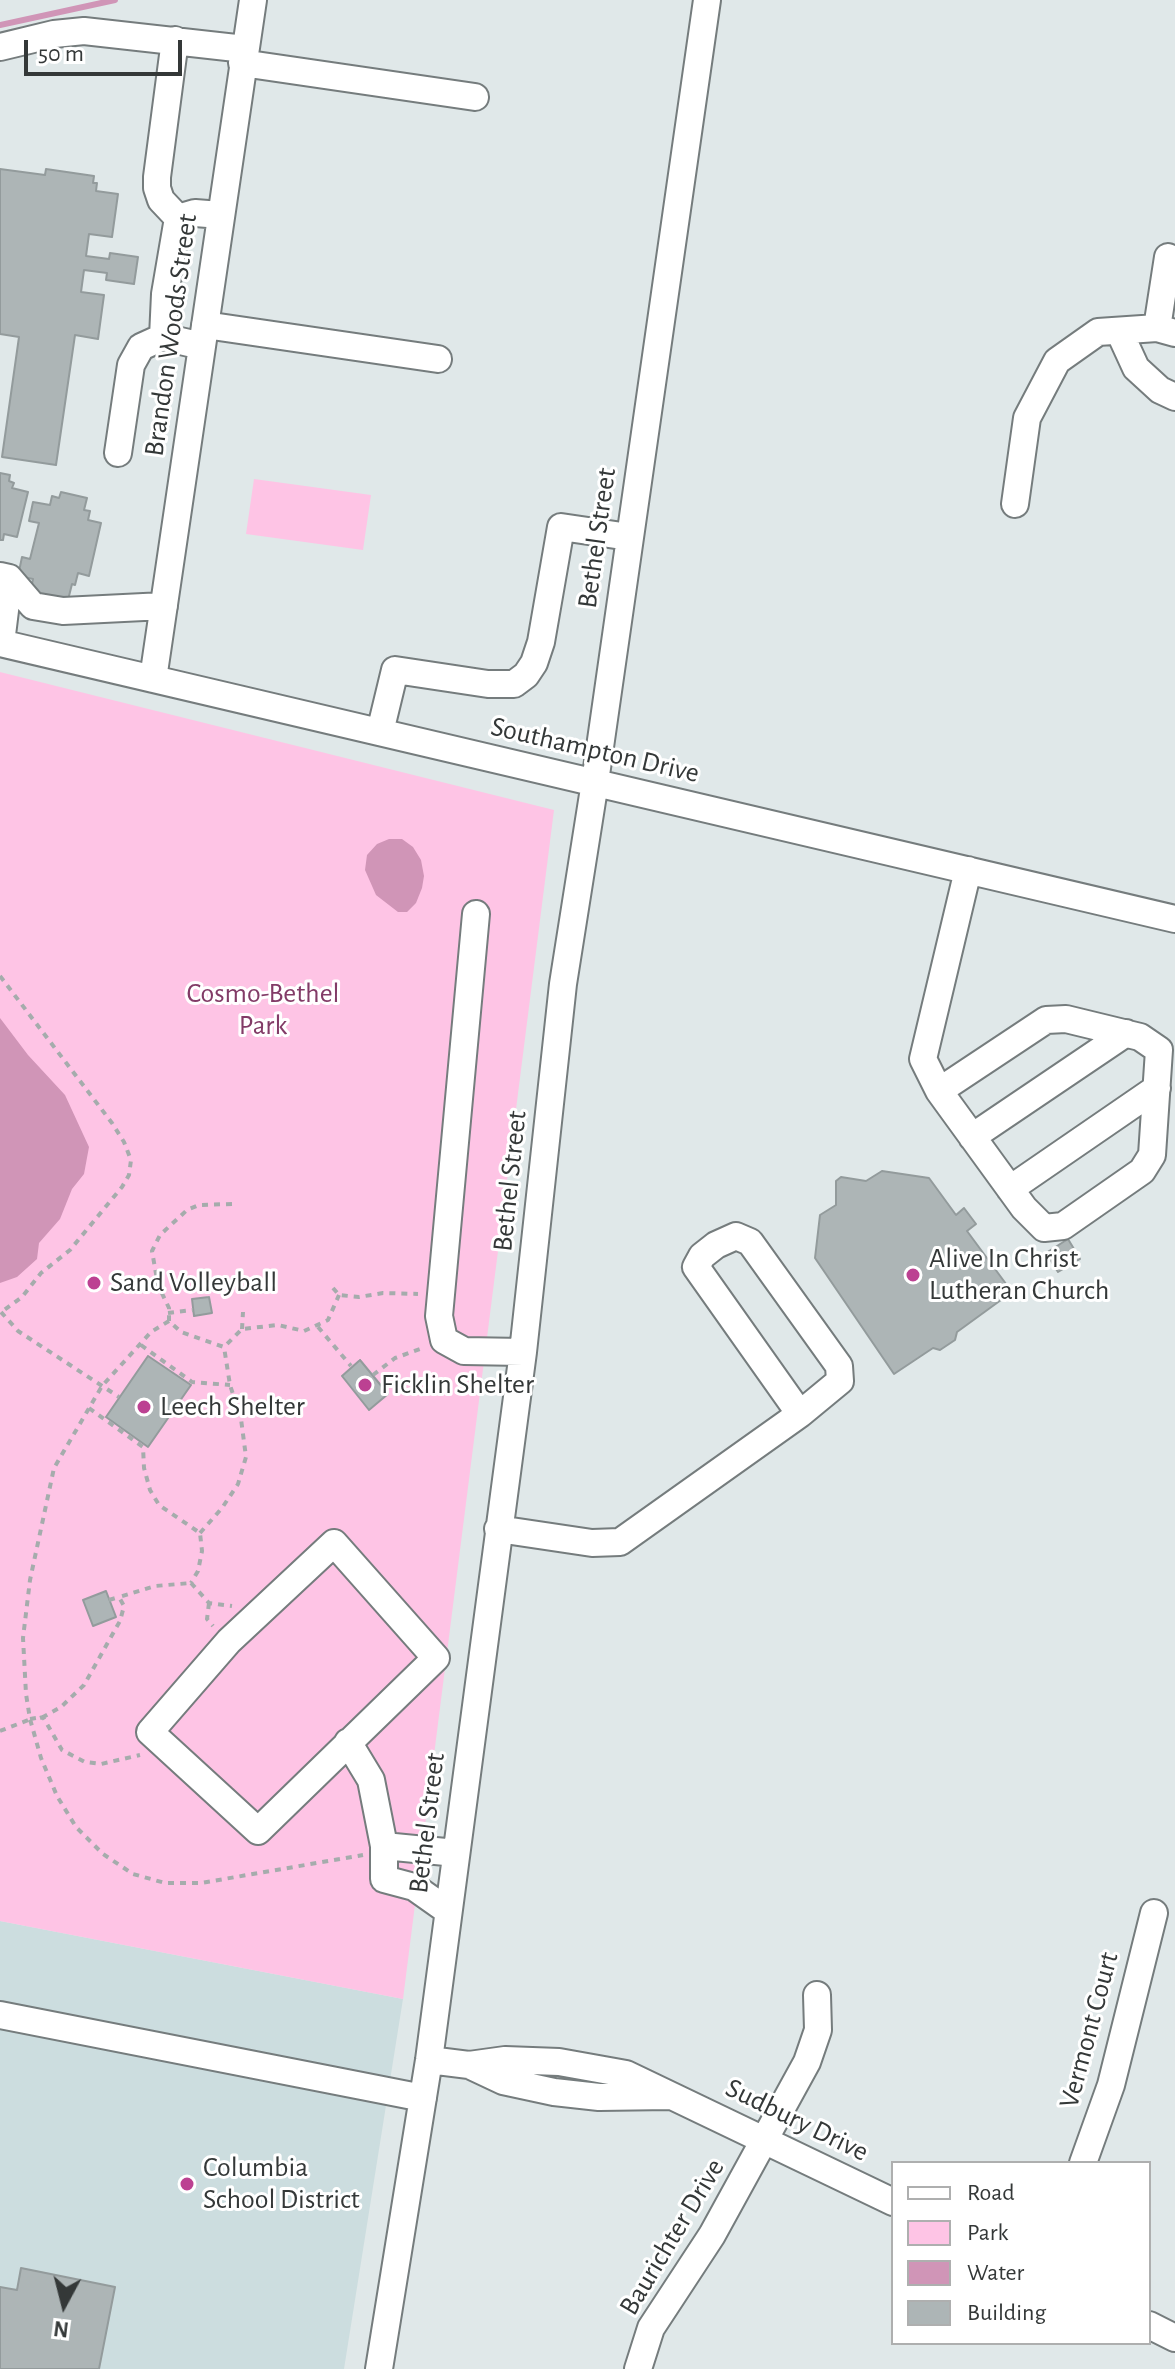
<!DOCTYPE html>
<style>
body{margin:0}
#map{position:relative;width:1175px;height:2369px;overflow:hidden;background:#e0e8e9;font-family:"Alegreya Sans",sans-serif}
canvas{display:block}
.legend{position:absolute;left:891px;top:2161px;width:260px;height:184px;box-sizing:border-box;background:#fff;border:2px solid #aeafaf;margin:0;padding:10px 14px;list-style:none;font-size:24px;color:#343838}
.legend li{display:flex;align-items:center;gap:16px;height:40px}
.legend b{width:40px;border:2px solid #aeafaf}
.north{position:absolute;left:24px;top:2265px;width:80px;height:80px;-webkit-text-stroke:6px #fff;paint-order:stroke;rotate:187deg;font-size:22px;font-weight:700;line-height:32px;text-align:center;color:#343838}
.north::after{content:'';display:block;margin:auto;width:28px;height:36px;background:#343838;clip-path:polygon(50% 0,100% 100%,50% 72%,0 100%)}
.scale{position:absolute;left:24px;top:40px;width:158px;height:36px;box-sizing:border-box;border:4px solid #343838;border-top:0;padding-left:10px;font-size:24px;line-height:28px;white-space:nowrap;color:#343838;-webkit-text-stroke:6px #fff;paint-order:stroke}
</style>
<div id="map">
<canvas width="1175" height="2369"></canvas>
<ul class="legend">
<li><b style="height:10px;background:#fff"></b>Road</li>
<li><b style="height:22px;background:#fec4e5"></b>Park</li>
<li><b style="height:22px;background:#d095b7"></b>Water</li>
<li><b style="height:22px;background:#adb5b6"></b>Building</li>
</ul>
<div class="north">N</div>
<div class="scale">50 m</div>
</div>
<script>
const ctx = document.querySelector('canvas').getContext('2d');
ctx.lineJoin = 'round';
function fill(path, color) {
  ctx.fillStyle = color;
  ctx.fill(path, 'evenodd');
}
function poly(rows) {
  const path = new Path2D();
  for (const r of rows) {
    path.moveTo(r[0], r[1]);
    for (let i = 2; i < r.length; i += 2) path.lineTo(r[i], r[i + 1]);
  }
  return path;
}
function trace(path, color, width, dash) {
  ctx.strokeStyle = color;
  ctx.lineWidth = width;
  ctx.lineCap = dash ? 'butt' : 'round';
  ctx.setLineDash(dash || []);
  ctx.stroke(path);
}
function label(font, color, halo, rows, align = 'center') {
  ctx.font = font + ' "Alegreya Sans",sans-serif';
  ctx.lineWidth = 6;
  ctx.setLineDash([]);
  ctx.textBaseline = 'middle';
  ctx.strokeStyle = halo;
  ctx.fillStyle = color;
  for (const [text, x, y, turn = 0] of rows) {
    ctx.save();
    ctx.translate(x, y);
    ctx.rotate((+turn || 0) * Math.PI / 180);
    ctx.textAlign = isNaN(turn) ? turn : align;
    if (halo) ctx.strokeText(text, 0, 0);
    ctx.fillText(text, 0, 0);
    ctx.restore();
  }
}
fill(poly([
 [0,1921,403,1999,344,2369,0,2369]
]), '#ccdddf');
fill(poly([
 [254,479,371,495,363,550,246,534],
 [0,672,554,810,403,1999,0,1921]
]), '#fec4e5');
fill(poly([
 [389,839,402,839,413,847,421,860,424,876,422,888,416,903,407,912,398,912,376,895,365,870,367,855,377,844],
 [0,1018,28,1055,65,1095,89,1147,84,1174,72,1189,60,1219,39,1243,37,1259,17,1277,0,1283]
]), '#d095b7');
trace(poly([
 [0,25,115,0]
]), '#d095b7', 6);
const building = poly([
 [0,169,45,175,46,169,94,176,93,183,97,183,96,191,118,194,112,237,89,234,86,256,109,259,110,253,138,257,134,284,106,280,107,273,84,270,81,292,104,295,98,339,75,335,56,465,2,457,19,337,0,334,0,169],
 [0,473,10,475,9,481,14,483,12,488,28,492,17,537,4,534,3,540,0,540,0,473],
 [61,492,87,498,84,510,90,511,88,520,101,523,89,576,78,573,75,585,72,584,67,604,33,597,31,589,33,579,18,576,22,557,30,559,39,523,29,521,33,502,50,505,52,496,59,498,61,492],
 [882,1171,929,1178,956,1215,964,1208,976,1224,967,1231,1012,1292,957,1332,955,1340,940,1350,933,1348,894,1374,815,1258,820,1215,836,1205,836,1181,841,1177,866,1181,882,1171],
 [1068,1239,1080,1259,1058,1272,1046,1253,1068,1239],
 [209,1297,212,1313,194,1316,192,1299,209,1297],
 [148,1356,191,1385,148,1447,106,1417,148,1356],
 [360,1360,388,1394,369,1410,342,1376,360,1360],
 [106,1591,116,1617,93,1626,83,1600,106,1591],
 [21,2268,115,2287,99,2369,0,2369,0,2287,17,2290,21,2268]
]);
fill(building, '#adb5b6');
trace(building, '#939b9c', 2);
const minor = poly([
 [175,40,157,177,157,188,161,200,178,218],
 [0,47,54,34,84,31,245,49],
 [242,63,475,97],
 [205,325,438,359],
 [1157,328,1168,257],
 [1119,331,1136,368,1160,390,1175,397],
 [202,346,163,337,165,294,178,218,195,213,221,215],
 [118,453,131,365,141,347,163,337],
 [1015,504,1027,418,1057,361,1098,332,1157,328,1175,333],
 [0,576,9,578,33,606,63,611,164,606],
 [0,643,1175,919],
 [1,643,9,578],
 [153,679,253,0],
 [380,732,395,670,488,684,514,684,526,675,534,663,541,642,561,527,629,537],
 [476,914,439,1316,444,1340,464,1351,523,1352],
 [939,1091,1046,1020,1066,1019,1140,1037,1159,1050,1152,1155,1142,1171,1063,1226,1044,1228,1024,1208,939,1091,923,1059,968,870],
 [972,1137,1126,1033],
 [1010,1189,1157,1088],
 [498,1529,592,1543,620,1542,800,1414,840,1381,839,1366,750,1242,736,1236,716,1245,702,1256,696,1267,800,1414],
 [334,1543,436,1658,258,1831,150,1732,229,1641,334,1543],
 [348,1742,371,1780,384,1846,384,1879,414,1887,448,1911],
 [384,1846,456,1853],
 [0,2015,423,2098],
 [429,2060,469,2065,505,2060,559,2062,626,2074,893,2202],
 [469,2065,503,2081,554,2092,599,2097,670,2096],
 [1083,2163,1111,2085,1154,1913],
 [1149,2325,1175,2338],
 [379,2369,429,2060,523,1352,563,984,595,782,707,0],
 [638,2369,651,2328,712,2235,807,2062,818,2030,817,1995]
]);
trace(minor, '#757c7d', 30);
trace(poly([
 [0,976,112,1123,124,1142,131,1160,129,1175,122,1187,70,1250,41,1273,22,1297,0,1313],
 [232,1204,199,1205,187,1210,160,1235,152,1251,158,1285,169,1308,169,1321,181,1332,224,1347,242,1329,278,1325,304,1331,328,1320,339,1295],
 [333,1288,339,1295,359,1297,383,1293,418,1294],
 [1,1312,18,1331,119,1397],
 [168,1313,193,1310],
 [169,1321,151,1332,102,1386,54,1468,30,1580,23,1638,26,1694,30,1719,41,1758,57,1796,76,1827,103,1854,133,1874,165,1883,201,1883,363,1855],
 [318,1327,351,1366],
 [242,1329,243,1312],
 [141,1345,192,1382,230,1385],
 [373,1375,395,1358,423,1348],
 [89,1408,143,1447,144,1468,150,1490,159,1505,200,1533,202,1551,198,1571,191,1583],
 [200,1533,222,1508,238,1484,246,1457,241,1419,230,1385,224,1347],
 [191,1583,209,1603,232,1606],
 [109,1600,119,1597],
 [209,1603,207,1619,213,1626],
 [40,1718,43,1717,62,1750,85,1762,101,1764,140,1755],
 [30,1719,43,1717,61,1707,84,1685,120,1621,124,1606,119,1597,155,1586,191,1583],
 [0,1731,31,1719]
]), '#a5acac', 4, [6, 6]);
trace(minor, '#fff', 26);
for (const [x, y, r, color] of [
 [913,1275,8,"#bc4192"],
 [94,1283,8,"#bc4192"],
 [365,1385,8,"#bc4192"],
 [144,1407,8,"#bc4192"],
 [187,2184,8,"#bc4192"]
]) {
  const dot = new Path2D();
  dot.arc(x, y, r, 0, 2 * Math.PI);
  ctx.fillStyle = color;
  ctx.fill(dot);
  trace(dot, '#fff', 3);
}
label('28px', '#343838', '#fff', [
 ["Brandon Woods Street",171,335,-82],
 ["Bethel Street",597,538,-82],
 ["Southampton Drive",595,750,13],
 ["Bethel Street",510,1181,-84],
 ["Bethel Street",427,1823,-83],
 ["Vermont Court",1089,2030,-75],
 ["Sudbury Drive",797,2120,26],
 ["Baurichter Drive",672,2237,-59]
]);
label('28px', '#823b67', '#fff', [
 ["Cosmo-Bethel",263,994],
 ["Park",263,1026]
]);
label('28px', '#343838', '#fff', [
 ["Alive In Christ",929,1259],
 ["Lutheran Church",929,1291],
 ["Sand Volleyball",110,1283],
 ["Ficklin Shelter",381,1385],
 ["Leech Shelter",160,1407],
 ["Columbia",203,2168],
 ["School District",203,2200]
], 'left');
</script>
